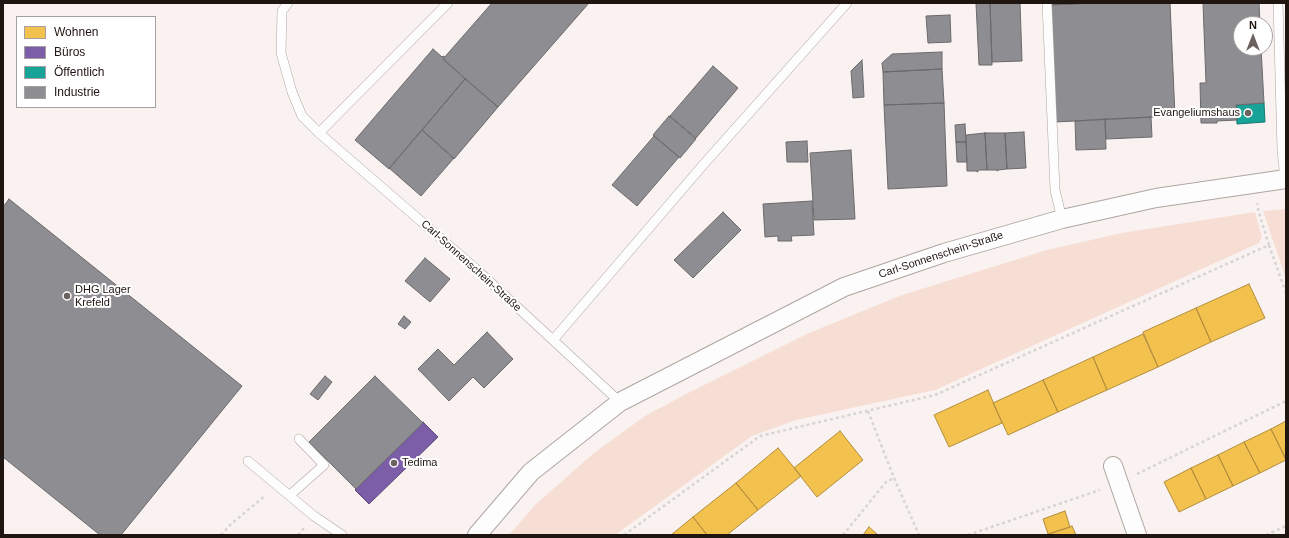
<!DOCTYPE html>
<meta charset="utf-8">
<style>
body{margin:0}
#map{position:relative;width:1289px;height:538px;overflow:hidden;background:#f9f2f0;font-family:Helvetica,sans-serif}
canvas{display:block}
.frame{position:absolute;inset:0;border:4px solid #1f1511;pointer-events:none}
.legend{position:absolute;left:16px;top:16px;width:140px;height:92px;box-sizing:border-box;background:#fff;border:1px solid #a5a1a0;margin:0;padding:5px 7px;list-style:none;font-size:12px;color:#1f1511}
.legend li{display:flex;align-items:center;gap:8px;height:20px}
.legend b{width:20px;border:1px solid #a5a1a0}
.north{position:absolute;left:1233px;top:16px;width:40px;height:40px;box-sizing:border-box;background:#fff;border:1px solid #a5a1a0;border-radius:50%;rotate:0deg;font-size:11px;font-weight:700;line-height:16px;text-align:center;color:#1f1511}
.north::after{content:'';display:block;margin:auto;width:14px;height:18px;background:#6b625f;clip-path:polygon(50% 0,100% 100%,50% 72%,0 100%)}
</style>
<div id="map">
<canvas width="1289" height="538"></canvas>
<div class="frame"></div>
<ul class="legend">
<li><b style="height:11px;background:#f2c14e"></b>Wohnen</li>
<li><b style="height:11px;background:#7b5ea7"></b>Büros</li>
<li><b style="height:11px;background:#17a398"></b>Öffentlich</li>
<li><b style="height:11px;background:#8d8d92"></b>Industrie</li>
</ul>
<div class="north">N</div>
</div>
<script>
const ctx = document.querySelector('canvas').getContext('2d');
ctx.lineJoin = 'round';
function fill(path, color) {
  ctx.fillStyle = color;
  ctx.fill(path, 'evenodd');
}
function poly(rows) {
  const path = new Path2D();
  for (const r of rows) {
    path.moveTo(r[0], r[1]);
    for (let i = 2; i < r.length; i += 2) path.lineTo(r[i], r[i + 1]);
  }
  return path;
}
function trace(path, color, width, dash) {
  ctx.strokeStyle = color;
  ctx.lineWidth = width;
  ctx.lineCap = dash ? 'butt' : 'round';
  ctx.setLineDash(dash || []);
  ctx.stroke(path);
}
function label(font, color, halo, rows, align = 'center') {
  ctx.font = font + ' Helvetica,sans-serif';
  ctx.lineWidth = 4;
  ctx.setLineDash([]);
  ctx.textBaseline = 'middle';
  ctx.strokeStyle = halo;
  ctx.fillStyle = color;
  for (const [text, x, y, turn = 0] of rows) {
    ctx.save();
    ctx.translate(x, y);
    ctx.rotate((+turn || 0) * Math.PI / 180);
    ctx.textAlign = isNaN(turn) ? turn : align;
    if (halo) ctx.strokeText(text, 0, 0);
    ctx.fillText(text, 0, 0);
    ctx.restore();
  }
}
fill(poly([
 [1286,209,1286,279,1263,211],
 [1255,212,1262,237,1259,243,935,390,796,420,752,436,615,535,509,535,536,504,594,453,645,416,688,393,809,333,902,295,1047,250,1122,233]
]), '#f7ded4');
const homes = poly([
 [1249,284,1265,318,1211,342,1196,308,1249,284],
 [1196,308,1211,342,1158,367,1143,332,1196,308],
 [1143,334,1158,367,1107,390,1093,357,1143,334],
 [1093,357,1107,390,1058,412,1043,380,1093,357],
 [1043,380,1058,412,1008,435,993,403,1043,380],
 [988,390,1002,423,949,447,934,415,988,390],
 [1286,421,1286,459,1271,429,1286,421],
 [1271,429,1286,460,1260,473,1244,442,1271,429],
 [840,431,863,460,817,497,794,468,840,431],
 [1244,442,1260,473,1233,486,1218,455,1244,442],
 [778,448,801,476,758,510,736,483,778,448],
 [1218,455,1233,486,1206,499,1191,468,1218,455],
 [1191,468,1206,499,1179,512,1164,482,1191,468],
 [736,483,758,510,727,535,707,535,693,517,736,483],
 [1065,511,1070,527,1048,534,1043,519,1065,511],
 [693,517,707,535,671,535,693,517],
 [1072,526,1076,535,1046,535,1070,527,1072,526],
 [869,527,878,535,863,535,869,527]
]);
fill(homes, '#f2c14e');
trace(homes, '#b38d3c', 1);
const offices = poly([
 [423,422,438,437,369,504,355,490,423,422]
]);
fill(offices, '#7b5ea7');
trace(offices, '#5f487a', 1);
const public = poly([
 [1264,103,1265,122,1237,124,1236,105,1264,103]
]);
fill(public, '#17a398');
trace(public, '#197870', 1);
const industry = poly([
 [492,3,589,3,498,107,443,59,492,3],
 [976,3,990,3,992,65,979,65,976,3],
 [990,3,1020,3,1022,61,992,62,990,3],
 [1048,3,1093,3,1050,5,1048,3],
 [1093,3,1170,3,1175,116,1055,122,1050,5,1093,3],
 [1203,3,1259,3,1260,24,1241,24,1241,48,1261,48,1264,103,1236,105,1237,120,1217,121,1217,123,1201,123,1200,83,1206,83,1203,3],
 [950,15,951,42,928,43,926,16,950,15],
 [433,49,442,57,443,56,445,57,443,59,465,79,389,169,355,140,433,49],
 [942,52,942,69,883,72,882,63,892,54,942,52],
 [862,60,864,97,853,98,851,71,862,60],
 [713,66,738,88,696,138,670,116,713,66],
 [942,69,944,103,884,105,883,72,942,69],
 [465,79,498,107,454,159,422,130,465,79],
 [944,103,947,186,888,189,884,105,944,103],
 [669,116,696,139,680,158,653,135,669,116],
 [1151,117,1152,137,1106,139,1105,119,1151,117],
 [1105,119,1106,149,1076,150,1075,121,1105,119],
 [965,124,966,142,956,142,955,125,965,124],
 [422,130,454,158,421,196,389,168,422,130],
 [1024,132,1026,168,1007,169,1005,133,1024,132],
 [985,133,987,170,978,170,978,172,976,171,967,171,966,135,985,133],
 [985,133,1005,133,1007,169,998,170,998,171,996,170,987,170,985,133],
 [654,136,679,157,637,206,612,185,654,136],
 [807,141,808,162,787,162,786,142,807,141],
 [956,142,966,142,967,162,957,162,956,142],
 [851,150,855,219,814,220,810,153,851,150],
 [9,199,242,386,121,535,100,535,3,457,3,207,9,199],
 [812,201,814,235,791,236,792,241,778,241,778,236,765,237,763,204,812,201],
 [723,212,741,230,693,278,674,260,723,212],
 [425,258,450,279,430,302,405,281,425,258],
 [404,316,411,322,405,329,398,324,404,316],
 [487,332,513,359,484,388,473,377,449,401,418,369,438,349,454,365,487,332],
 [325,376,332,382,318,400,310,394,325,376],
 [375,376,423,423,356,489,309,442,375,376]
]);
fill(industry, '#8d8d92');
trace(industry, '#6c696b', 1);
const service = poly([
 [288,3,282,11,281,53,292,92,302,116,319,133,475,268,620,402],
 [1047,3,1055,190,1062,219],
 [1278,3,1282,150,1285,179],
 [319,133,448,3],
 [553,340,703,165,847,3],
 [248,461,314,516,342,535],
 [290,495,324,465,299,439]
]);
const minor = poly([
 [1113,466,1137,535],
 [477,535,531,472,620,402,844,287,944,253,1062,219,1156,198,1286,179]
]);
trace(service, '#aea6a2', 10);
trace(minor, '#aea6a2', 20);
trace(poly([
 [1269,245,1286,293],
 [868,411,894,478,919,535],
 [1137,474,1286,401],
 [221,535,231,524,265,496],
 [298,535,304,528],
 [624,535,760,436,935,395,1269,245,1259,213,1257,203],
 [843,535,886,482,894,478],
 [968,535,1100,490],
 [1266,535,1286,526]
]), '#d7d5d4', 2.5, [3, 3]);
trace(service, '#fefdfd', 9);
trace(minor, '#fefdfd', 18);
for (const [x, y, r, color] of [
 [1248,113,4,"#6b625f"],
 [67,296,4,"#6b625f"],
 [394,463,4,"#6b625f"]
]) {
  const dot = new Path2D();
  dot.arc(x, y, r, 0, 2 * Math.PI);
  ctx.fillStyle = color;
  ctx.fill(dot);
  trace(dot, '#fff', 1.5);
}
label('11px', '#1f1511', '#fff', [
 ["Evangeliumshaus",1240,113,"right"],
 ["DHG Lager",75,290],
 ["Krefeld",75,303],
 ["Tedima",402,463]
], 'left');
label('11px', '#1f1511', '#fff', [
 ["Carl-Sonnenschein-Straße",941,255,-18],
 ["Carl-Sonnenschein-Straße",471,266,42]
]);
</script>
